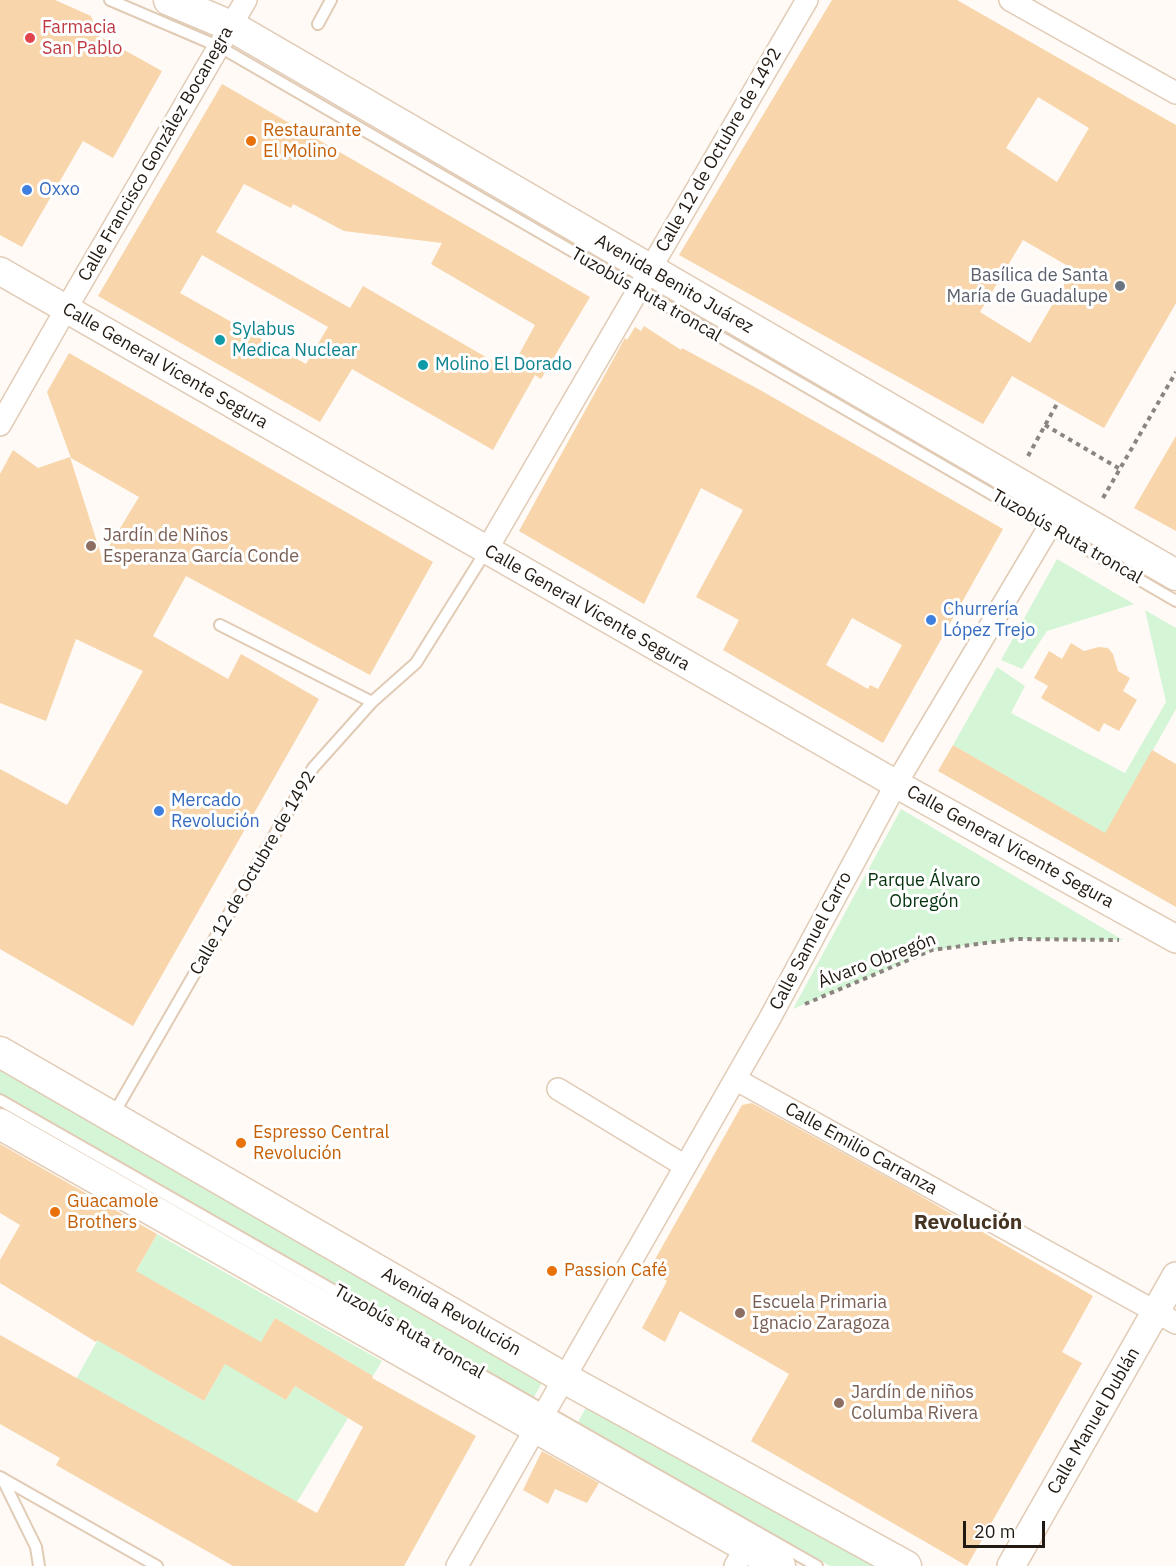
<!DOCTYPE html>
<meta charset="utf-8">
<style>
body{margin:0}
#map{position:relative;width:1176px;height:1566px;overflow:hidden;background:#fffaf6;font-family:"IBM Plex Sans",sans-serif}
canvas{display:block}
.scale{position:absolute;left:963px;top:1521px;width:82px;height:27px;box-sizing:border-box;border:3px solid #221a12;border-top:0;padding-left:8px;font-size:18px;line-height:21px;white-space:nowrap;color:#221a12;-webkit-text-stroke:4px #fff;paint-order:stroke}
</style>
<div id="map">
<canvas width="1176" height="1566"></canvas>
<div class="scale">20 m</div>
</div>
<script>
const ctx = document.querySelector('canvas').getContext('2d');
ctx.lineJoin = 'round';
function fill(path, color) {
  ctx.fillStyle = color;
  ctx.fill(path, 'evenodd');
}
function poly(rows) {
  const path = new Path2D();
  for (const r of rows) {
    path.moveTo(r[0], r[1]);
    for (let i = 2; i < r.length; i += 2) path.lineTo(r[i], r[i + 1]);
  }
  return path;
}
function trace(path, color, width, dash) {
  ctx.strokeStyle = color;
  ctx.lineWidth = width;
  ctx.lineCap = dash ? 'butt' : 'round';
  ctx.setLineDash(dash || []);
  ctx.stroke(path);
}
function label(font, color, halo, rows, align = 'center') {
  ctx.font = font + ' "IBM Plex Sans",sans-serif';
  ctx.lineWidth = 6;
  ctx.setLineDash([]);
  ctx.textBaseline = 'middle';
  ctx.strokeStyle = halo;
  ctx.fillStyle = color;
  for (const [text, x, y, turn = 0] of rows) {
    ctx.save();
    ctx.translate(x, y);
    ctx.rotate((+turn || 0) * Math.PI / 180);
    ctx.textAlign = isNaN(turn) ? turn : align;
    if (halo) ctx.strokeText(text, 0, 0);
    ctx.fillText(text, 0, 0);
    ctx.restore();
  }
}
fill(poly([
 [1057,559,1134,604,1047,631,1022,669,1001,660],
 [1145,610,1176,628,1176,709,1106,834,953,745,997,667,1025,686,1011,713,1125,773,1166,702],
 [901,809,1123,940,1016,939,932,950,793,1009],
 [0,1069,544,1379,533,1399,0,1096],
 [157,1234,382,1361,373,1376,275,1318,243,1374,286,1400,295,1386,348,1418,297,1502,76,1379],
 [157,1283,243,1332,204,1401,118,1352],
 [588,1404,876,1566,830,1566,577,1424]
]), '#d5f5d7');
fill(poly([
 [0,0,55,0,91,16,99,36,162,71,113,158,83,141,22,247,0,235],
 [832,0,957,0,1176,125,1176,303,1104,428,1012,376,983,424,679,255],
 [1038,97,1089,128,1057,182,1006,148],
 [1023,240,1073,269,1030,343,980,312],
 [222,84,590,297,541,379,535,375,493,450,352,369,320,422,98,296],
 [244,184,291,208,293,204,344,231,442,243,431,264,535,325,510,371,363,286,350,308,216,232],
 [202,255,328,327,306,364,180,293],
 [644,326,681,350,682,348,760,390,1003,529,883,743,723,650,739,620,696,597,743,510,701,488,644,604,519,531,625,338,627,340,635,327,641,331],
 [852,618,902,645,878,689,870,685,868,689,826,665],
 [69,353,433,562,370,675,186,576,153,636,228,679,241,654,319,699,133,1026,0,949,0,769,67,805,143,671,76,639,46,721,0,703,0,474,13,450,38,468,70,457,102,558,139,497,71,458,47,392],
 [1176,436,1176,531,1134,508],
 [1071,643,1084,651,1099,647,1108,648,1113,654,1118,671,1130,678,1123,691,1137,700,1119,731,1104,723,1099,732,1041,698,1048,686,1034,678,1049,651,1062,659],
 [953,745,1105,833,1152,750,1176,764,1176,907,938,771],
 [752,1103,905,1187,1093,1296,1062,1352,1082,1363,967,1566,751,1441,789,1374,680,1311,665,1342,642,1328,667,1281,649,1270,742,1105],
 [0,1144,157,1234,136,1271,261,1342,275,1318,373,1376,372,1378,476,1436,404,1566,233,1566,56,1465,60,1458,0,1424,0,1335,317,1513,363,1427,295,1386,286,1400,225,1364,204,1401,97,1340,96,1342,0,1283,0,1260,20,1225,0,1213],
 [542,1451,599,1483,587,1503,555,1489,548,1504,523,1490]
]), '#f8d5aa');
const service = poly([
 [110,0,220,47,1176,601],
 [318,24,331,0],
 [220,625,372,702],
 [0,1100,817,1566],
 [113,1115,313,768,372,702,416,663,486,551],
 [0,1477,157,1566],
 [2,1478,36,1547,39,1566]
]);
const minor = poly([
 [1010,0,1176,93],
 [0,425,66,309,246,0],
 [486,551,807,0],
 [735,1079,1176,1323],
 [558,1089,685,1166],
 [457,1566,770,1018,896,784,1061,507],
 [735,1566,746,1547]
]);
const tertiary = poly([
 [0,271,896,784,1176,939],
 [1011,1566,1176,1276]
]);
const secondary = poly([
 [169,0,231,26,1176,575],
 [0,1052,564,1378,906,1566],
 [0,1124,780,1566]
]);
trace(service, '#e1cbb5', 14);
trace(minor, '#e1cbb5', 24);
trace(tertiary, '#e1cbb5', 30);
trace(secondary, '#e1cbb5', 33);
trace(poly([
 [1045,425,1120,469],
 [1028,456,1058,402],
 [1103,498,1176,372],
 [805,1004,932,950,1016,939,1119,940]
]), '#8c857f', 4, [4.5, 4.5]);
trace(service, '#fff', 10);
trace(minor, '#fff', 21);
trace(tertiary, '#fff', 27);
trace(secondary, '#fff', 30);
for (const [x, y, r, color] of [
 [30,38,6,"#e0444e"],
 [251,141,6,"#e8710a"],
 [27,190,6,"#3f7fe0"],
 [1120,286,6,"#6b7280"],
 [220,340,6,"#0f9aa8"],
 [423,365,6,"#0f9aa8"],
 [91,546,6,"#8d6e63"],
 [931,620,6,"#3f7fe0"],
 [159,811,6,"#3f7fe0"],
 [241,1143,6,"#e8710a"],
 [55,1212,6,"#e8710a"],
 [552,1271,6,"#e8710a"],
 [740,1313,6,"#8d6e63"],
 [839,1403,6,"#8d6e63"]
]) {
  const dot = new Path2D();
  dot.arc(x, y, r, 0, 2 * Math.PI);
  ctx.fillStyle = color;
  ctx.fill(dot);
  trace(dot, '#fff', 2);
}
label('18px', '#be3a42', '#fff', [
 ["Farmacia",42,28],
 ["San Pablo",42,49]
], 'left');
label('18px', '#c56008', '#fff', [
 ["Restaurante",263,131],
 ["El Molino",263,152],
 ["Espresso Central",253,1133],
 ["Revolución",253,1154],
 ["Guacamole",67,1202],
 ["Brothers",67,1223],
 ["Passion Café",564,1271]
], 'left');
label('18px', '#221a12', '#fff', [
 ["Calle 12 de Octubre de 1492",719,150,-60],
 ["Calle Francisco González Bocanegra",156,154,-60],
 ["Avenida Benito Juárez",674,284,30],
 ["Tuzobús Ruta troncal",646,295,30],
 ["Calle General Vicente Segura",165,366,30],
 ["Tuzobús Ruta troncal",1067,537,30],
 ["Calle General Vicente Segura",587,608,30],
 ["Calle General Vicente Segura",1010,847,29],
 ["Calle 12 de Octubre de 1492",253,873,-60],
 ["Calle Samuel Carro",811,941,-62],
 ["Álvaro Obregón",877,961,-21],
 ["Calle Emilio Carranza",861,1149,29],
 ["Avenida Revolución",451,1312,30],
 ["Tuzobús Ruta troncal",409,1332,30],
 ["Calle Manuel Dublán",1094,1421,-60]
]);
label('18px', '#366cbe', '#fff', [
 ["Oxxo",39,190],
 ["Churrería",943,610],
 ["López Trejo",943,631],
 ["Mercado",171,801],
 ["Revolución",171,822]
], 'left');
label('18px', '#5b616d', '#fff', [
 ["Basílica de Santa",1108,276],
 ["María de Guadalupe",1108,297]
], 'right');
label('18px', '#0d838f', '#fff', [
 ["Sylabus",232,330],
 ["Medica Nuclear",232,351],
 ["Molino El Dorado",435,365]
], 'left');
label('18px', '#785e54', '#fff', [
 ["Jardín de Niños",103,536],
 ["Esperanza García Conde",103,557],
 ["Escuela Primaria",752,1303],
 ["Ignacio Zaragoza",752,1324],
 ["Jardín de niños",851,1393],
 ["Columba Rivera",851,1414]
], 'left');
label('18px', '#05330f', '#fff', [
 ["Parque Álvaro",924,881],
 ["Obregón",924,902]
]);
label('bold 21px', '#463422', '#fff', [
 ["Revolución",968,1223]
]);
</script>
